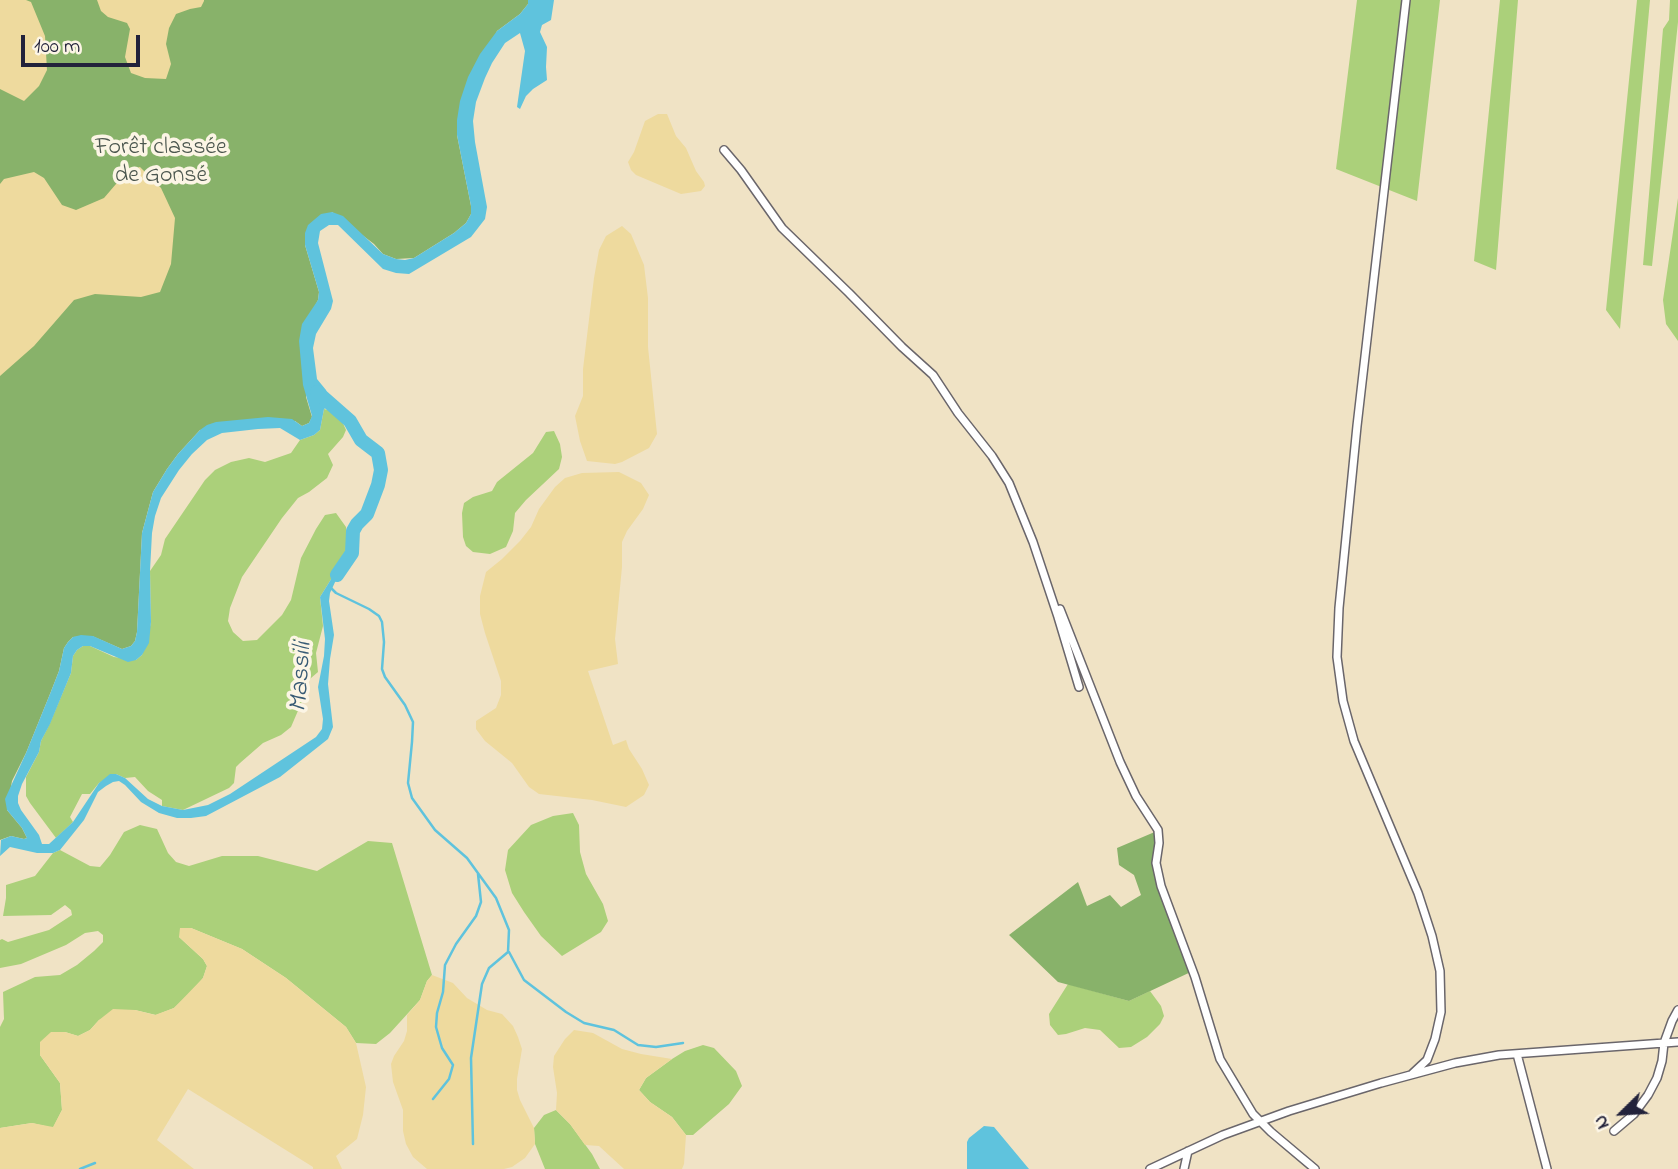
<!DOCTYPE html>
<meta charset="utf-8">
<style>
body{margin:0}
#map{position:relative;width:1678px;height:1169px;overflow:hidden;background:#f0e3c5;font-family:"Indie Flower",sans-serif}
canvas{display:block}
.north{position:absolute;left:1587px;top:1078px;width:70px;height:70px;-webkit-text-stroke:5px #fcf5e5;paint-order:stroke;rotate:246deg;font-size:19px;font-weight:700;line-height:28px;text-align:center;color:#22223b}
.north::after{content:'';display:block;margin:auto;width:24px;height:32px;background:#22223b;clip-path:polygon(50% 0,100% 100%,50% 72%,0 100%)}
.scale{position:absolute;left:21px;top:35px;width:119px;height:32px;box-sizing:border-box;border:4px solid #22223b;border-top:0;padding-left:9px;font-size:21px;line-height:24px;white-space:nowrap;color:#22223b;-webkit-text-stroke:5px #fcf5e5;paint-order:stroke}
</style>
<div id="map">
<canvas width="1678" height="1169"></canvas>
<div class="north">N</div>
<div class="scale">100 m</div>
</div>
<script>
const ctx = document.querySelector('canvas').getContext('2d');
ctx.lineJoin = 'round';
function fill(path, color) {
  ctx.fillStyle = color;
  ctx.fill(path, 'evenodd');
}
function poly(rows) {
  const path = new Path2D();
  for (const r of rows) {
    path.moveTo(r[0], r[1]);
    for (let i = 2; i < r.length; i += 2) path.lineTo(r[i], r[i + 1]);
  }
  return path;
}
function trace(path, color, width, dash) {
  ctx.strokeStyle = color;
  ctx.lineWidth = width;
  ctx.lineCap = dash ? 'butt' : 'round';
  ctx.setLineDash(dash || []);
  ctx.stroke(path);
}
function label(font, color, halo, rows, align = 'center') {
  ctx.font = font + ' "Indie Flower",sans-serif';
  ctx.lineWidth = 7;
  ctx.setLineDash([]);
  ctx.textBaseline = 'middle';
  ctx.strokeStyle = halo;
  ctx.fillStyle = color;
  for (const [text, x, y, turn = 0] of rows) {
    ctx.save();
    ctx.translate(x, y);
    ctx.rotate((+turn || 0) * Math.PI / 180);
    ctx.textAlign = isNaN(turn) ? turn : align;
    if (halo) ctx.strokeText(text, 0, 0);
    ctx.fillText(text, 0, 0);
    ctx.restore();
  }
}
fill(poly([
 [1357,0,1440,0,1417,201,1336,169],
 [1500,0,1518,0,1496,270,1474,261],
 [1637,0,1650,0,1620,329,1606,310],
 [1670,0,1678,0,1678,22,1652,266,1643,265,1663,29,1669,20],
 [1678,198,1678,341,1666,324,1663,300],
 [324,409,335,412,341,419,346,430,343,437,328,454,333,465,327,478,309,492,298,498,282,518,242,577,230,608,228,621,233,632,243,641,257,640,282,615,291,600,301,558,316,529,325,515,336,513,346,527,347,546,343,560,320,597,323,626,316,653,318,672,304,684,303,699,291,727,281,735,263,743,240,763,236,767,234,783,229,788,183,810,162,806,162,800,148,791,135,777,125,778,116,774,99,783,90,794,82,794,70,817,73,822,56,838,30,803,26,796,26,777,39,752,41,741,50,723,71,673,73,656,77,650,83,646,90,646,114,657,136,660,142,655,151,623,150,571,161,555,165,539,205,480,215,470,231,462,249,458,265,462,291,453,300,440,314,435,320,430],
 [554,431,560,444,562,457,559,469,526,500,515,513,513,531,506,547,490,554,473,552,466,546,463,537,462,513,464,503,473,497,492,491,497,482,533,453,546,432],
 [573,813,579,825,580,852,586,874,603,904,608,921,601,932,562,956,541,936,524,912,512,893,505,870,508,850,531,825,553,816],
 [140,825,157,829,168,853,176,862,189,866,222,856,258,856,317,871,368,841,392,843,432,975,427,981,420,1000,390,1033,376,1044,356,1043,346,1027,286,978,242,949,191,928,179,937,203,959,207,966,203,978,191,992,174,1008,156,1015,135,1010,99,1020,90,1030,78,1036,65,1032,40,1055,60,1083,62,1110,53,1128,32,1123,0,1128,0,1027,4,1019,3,992,35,977,60,975,77,965,94,951,103,942,103,935,98,931,85,933,66,945,21,964,0,968,0,940,2,939,8,942,49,930,72,915,71,910,65,905,51,915,3,916,6,898,6,885,35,876,53,853,60,850,90,866,100,867,110,855,124,832],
 [1068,984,1129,1001,1150,991,1161,1006,1164,1016,1160,1024,1147,1037,1131,1047,1119,1048,1100,1030,1085,1028,1066,1034,1058,1035,1050,1025,1049,1014],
 [703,1045,714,1048,736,1071,742,1086,729,1104,693,1135,686,1135,672,1117,650,1102,639,1090,646,1078,672,1059,685,1051],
 [556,1110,570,1124,592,1154,600,1169,545,1169,535,1144,534,1128,544,1115]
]), '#abd07a');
fill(poly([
 [0,0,528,0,528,4,520,14,497,31,457,135,471,206,471,214,466,223,454,233,414,258,396,259,383,254,374,244,332,212,305,245,319,292,318,300,313,310,306,397,312,417,309,423,302,426,295,421,200,430,178,454,167,469,153,492,142,533,137,632,135,641,131,646,122,649,92,636,73,637,68,642,64,648,59,671,50,694,26,753,12,781,7,810,22,828,27,838,24,839,11,836,0,840],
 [1157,831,1156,858,1163,885,1195,970,1129,1001,1058,982,1009,935,1078,882,1087,906,1110,895,1121,907,1141,895,1134,875,1119,865,1117,848]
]), '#88b26a');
fill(poly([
 [0,0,26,0,31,2,45,36,47,70,39,86,24,101,0,89],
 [97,0,204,0,204,1,201,7,190,9,176,14,169,28,166,44,171,64,166,79,145,78,131,73,125,57,130,29,127,23,108,17,101,11],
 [658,114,667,114,676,136,686,148,696,171,704,182,705,186,701,191,681,194,636,175,631,170,628,162,634,152,645,121],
 [140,167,161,188,175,218,171,264,160,292,141,297,95,294,74,300,34,346,0,376,0,184,4,179,34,172,44,178,62,205,76,210,104,198,128,170],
 [622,226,631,234,644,265,648,298,648,347,657,434,649,448,622,462,615,464,587,461,580,441,575,416,583,396,583,369,594,278,599,250,606,236],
 [619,472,641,483,649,495,643,509,627,531,622,542,622,567,615,639,618,664,588,671,613,745,626,740,629,749,642,769,649,785,644,795,626,807,592,800,539,794,529,787,512,763,485,741,476,729,476,721,496,708,501,695,501,681,485,633,480,614,480,596,486,572,502,559,520,541,531,527,539,509,555,487,565,478,582,473],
 [180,928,191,928,242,949,286,978,346,1027,356,1043,366,1087,363,1115,357,1139,336,1156,342,1169,313,1169,313,1167,188,1089,157,1140,194,1169,0,1169,0,1128,32,1123,53,1127,62,1110,60,1083,40,1055,40,1042,51,1032,65,1032,78,1036,90,1030,99,1020,113,1009,135,1010,155,1015,174,1008,203,978,207,966,203,959,179,937],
 [432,975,453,983,467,998,487,1010,502,1014,513,1026,518,1037,522,1049,517,1079,517,1090,520,1100,534,1128,535,1144,525,1158,512,1167,504,1169,427,1169,413,1157,406,1144,403,1131,403,1110,393,1082,391,1064,394,1056,404,1041,407,1031,407,1015,420,1000,427,981],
 [574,1030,593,1033,622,1049,641,1054,672,1059,646,1078,639,1090,650,1102,672,1117,686,1135,684,1164,682,1169,624,1169,599,1146,585,1145,570,1124,556,1110,557,1093,553,1067,554,1056,565,1039]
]), '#eeda9e');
fill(poly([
 [528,0,554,0,551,20,542,25,540,32,547,47,546,67,547,80,533,89,526,96,520,109,517,107,525,51,520,33,505,43,492,63,485,78,476,102,473,121,475,142,487,207,485,219,471,237,409,274,396,273,383,269,338,225,329,225,320,231,318,243,333,301,331,309,316,334,313,348,317,379,326,390,331,404,324,409,320,430,314,435,300,440,280,428,258,429,222,433,207,440,192,454,179,470,161,498,155,516,152,533,150,571,151,622,149,643,142,655,136,660,128,662,90,646,83,646,77,650,73,656,71,673,50,724,41,741,39,752,22,784,18,796,18,803,21,810,39,835,42,844,49,844,73,822,99,783,110,774,116,774,125,778,148,799,162,806,183,810,208,805,230,794,316,737,322,729,323,719,318,687,324,656,325,639,320,597,343,560,351,560,336,580,330,593,329,601,334,635,330,659,328,684,333,727,328,739,280,777,206,816,191,818,177,818,159,813,141,802,125,785,119,781,113,782,106,786,98,792,84,820,60,850,53,853,37,853,10,847,0,856,1,840,11,836,24,839,27,838,22,828,7,810,5,799,26,753,50,694,59,671,64,648,68,642,73,637,81,635,93,636,122,649,131,646,135,641,137,632,142,533,153,492,167,469,178,454,200,430,207,425,216,422,268,417,292,419,302,426,309,423,312,416,303,385,299,341,302,324,318,300,319,292,305,245,305,233,308,225,321,214,332,212,343,216,383,254,396,259,405,260,414,258,454,233,466,223,471,214,471,206,457,135,457,120,460,101,468,77,480,54,497,31,520,14,528,4],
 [984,1126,994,1127,1029,1169,967,1169,967,1142,969,1138]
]), '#5fc3dd');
trace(poly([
 [330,587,336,593,369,609,379,616,382,622,384,642,382,669,385,677,405,705,413,722,412,742,408,783,412,798,435,830,467,858,496,898,509,930,508,952,489,968,482,984,471,1058,473,1144],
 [509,952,524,980,566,1012,584,1023,614,1030,638,1045,656,1047,683,1043],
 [433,1099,449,1079,453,1065,442,1048,436,1027,437,1013,443,992,445,965,456,944,476,916,481,902,478,874],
 [80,1169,95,1163]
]), '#5fc3dd', 2.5);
trace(poly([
 [317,392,350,421,361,440,378,453,381,470,378,485,367,514,357,524,353,531,352,553,337,575]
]), '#5fc3dd', 14);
const minor = poly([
 [1406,0,1357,426,1339,608,1337,657,1343,701,1354,741,1418,893,1432,936,1440,971,1441,1012,1435,1039,1427,1060,1412,1074],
 [724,150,741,170,782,228,849,293,902,347,933,375,958,413,992,456,1009,483,1033,542,1058,617,1079,687],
 [1060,609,1120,762,1136,796,1158,830,1159,843,1156,863,1161,886,1195,977,1220,1059,1253,1114,1271,1132,1315,1169],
 [1517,1054,1547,1169],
 [1614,1131,1634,1114,1648,1095,1657,1078,1662,1061,1664,1043,1672,1021,1678,1010],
 [1150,1169,1223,1135,1289,1111,1381,1083,1455,1063,1499,1055,1678,1042],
 [1184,1169,1188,1151]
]);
trace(minor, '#6a666b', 10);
trace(minor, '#fff', 7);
label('24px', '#4b564e', '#fcf5e5', [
 ["Forêt classée",161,149],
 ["de Gonsé",161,177]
]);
label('italic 26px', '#375a74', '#fcf5e5', [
 ["Massili",303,677,-86]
]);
</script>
